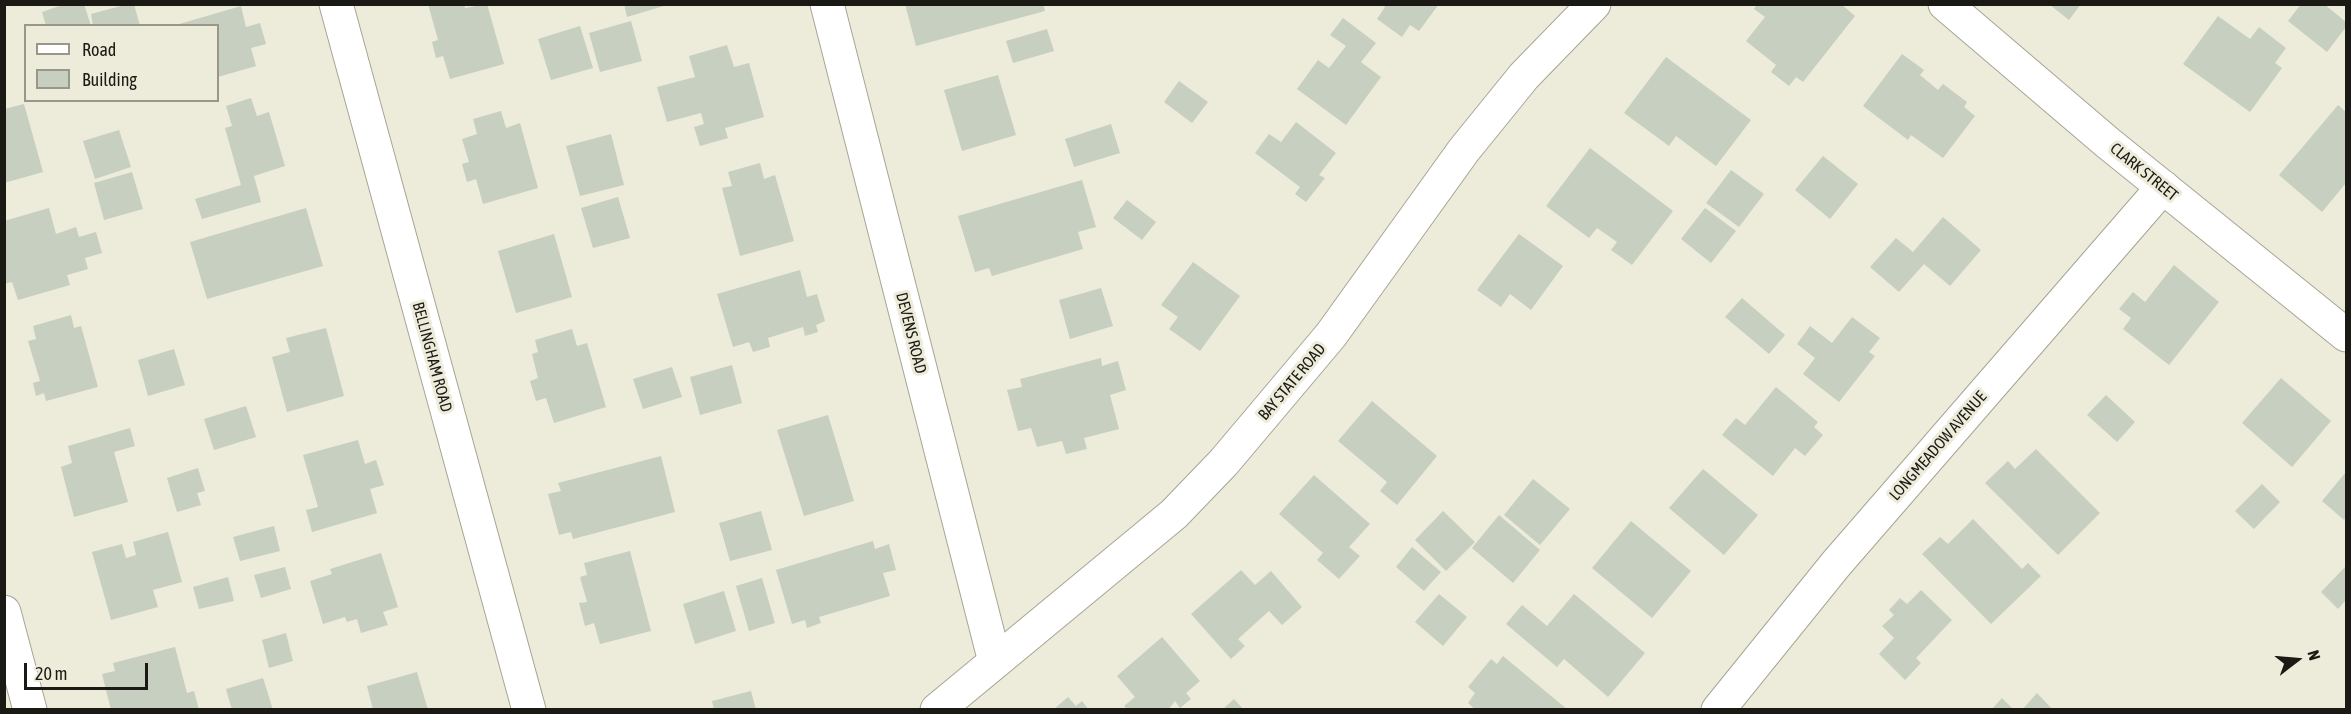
<!DOCTYPE html>
<style>
body{margin:0}
#map{position:relative;width:2351px;height:714px;overflow:hidden;background:#edebda;font-family:"Asap Condensed",sans-serif}
canvas{display:block}
.frame{position:absolute;inset:0;border:6px solid #1a1913;pointer-events:none}
.legend{position:absolute;left:24px;top:24px;width:195px;height:78px;box-sizing:border-box;background:#edebda;border:2px solid #99978a;margin:0;padding:8px 10px;list-style:none;font-size:18px;color:#1a1913}
.legend li{display:flex;align-items:center;gap:12px;height:30px}
.legend b{width:30px;border:2px solid #99978a}
.north{position:absolute;left:2267px;top:630px;width:60px;height:60px;-webkit-text-stroke:4px #edebda;paint-order:stroke;rotate:74deg;font-size:16px;font-weight:700;line-height:24px;text-align:center;color:#1a1913}
.north::after{content:'';display:block;margin:auto;width:21px;height:27px;background:#1a1913;clip-path:polygon(50% 0,100% 100%,50% 72%,0 100%)}
.scale{position:absolute;left:24px;top:663px;width:124px;height:27px;box-sizing:border-box;border:3px solid #1a1913;border-top:0;padding-left:8px;font-size:18px;line-height:21px;white-space:nowrap;color:#1a1913;-webkit-text-stroke:4px #edebda;paint-order:stroke}
</style>
<div id="map">
<canvas width="2351" height="714"></canvas>
<div class="frame"></div>
<ul class="legend">
<li><b style="height:8px;background:#fff"></b>Road</li>
<li><b style="height:16px;background:#c7cfc0"></b>Building</li>
</ul>
<div class="north">N</div>
<div class="scale">20 m</div>
</div>
<script>
const ctx = document.querySelector('canvas').getContext('2d');
ctx.lineJoin = 'round';
function fill(path, color) {
  ctx.fillStyle = color;
  ctx.fill(path, 'evenodd');
}
function poly(rows) {
  const path = new Path2D();
  for (const r of rows) {
    path.moveTo(r[0], r[1]);
    for (let i = 2; i < r.length; i += 2) path.lineTo(r[i], r[i + 1]);
  }
  return path;
}
function trace(path, color, width, dash) {
  ctx.strokeStyle = color;
  ctx.lineWidth = width;
  ctx.lineCap = dash ? 'butt' : 'round';
  ctx.setLineDash(dash || []);
  ctx.stroke(path);
}
function label(font, color, halo, rows, align = 'center') {
  ctx.font = font + ' "Asap Condensed",sans-serif';
  ctx.lineWidth = 6;
  ctx.setLineDash([]);
  ctx.textBaseline = 'middle';
  ctx.strokeStyle = halo;
  ctx.fillStyle = color;
  for (const [text, x, y, turn = 0] of rows) {
    ctx.save();
    ctx.translate(x, y);
    ctx.rotate((+turn || 0) * Math.PI / 180);
    ctx.textAlign = isNaN(turn) ? turn : align;
    if (halo) ctx.strokeText(text, 0, 0);
    ctx.fillText(text, 0, 0);
    ctx.restore();
  }
}
fill(poly([
 [65,4,84,4,91,26,46,26,42,12],
 [128,4,134,4,140,26,93,26,91,14],
 [428,4,464,4,465,8,487,4,504,64,450,79,443,56,436,58,432,42,438,40],
 [624,4,667,4,667,5,627,17],
 [905,4,1043,4,1045,11,916,46],
 [1382,4,1439,4,1419,31,1410,25,1402,37,1377,19,1385,7],
 [1757,4,1841,4,1855,16,1803,82,1796,77,1789,86,1771,72,1776,65,1746,41,1765,17,1754,9],
 [2049,4,2081,4,2069,20],
 [2301,4,2324,4,2346,22,2346,27,2327,52,2288,21],
 [241,6,246,27,260,23,266,44,251,48,256,66,218,77,218,26,176,25],
 [2218,16,2250,39,2259,27,2286,48,2275,63,2282,68,2250,112,2183,64],
 [1343,18,1376,43,1361,62,1381,77,1346,125,1297,89,1318,60,1329,68,1346,46,1330,35],
 [631,21,642,61,600,72,589,33],
 [580,26,593,68,551,80,538,39],
 [1047,29,1054,51,1013,63,1006,41],
 [727,45,734,67,749,63,764,117,725,128,728,138,700,146,694,127,704,124,701,113,667,122,657,87,695,77,689,56],
 [1902,54,1924,70,1920,75,1938,90,1943,84,1967,102,1964,107,1975,116,1943,158,1911,135,1908,140,1863,106],
 [1666,57,1751,120,1716,166,1676,136,1669,146,1624,113],
 [998,75,1016,135,962,151,944,90],
 [1179,81,1208,102,1192,123,1164,102],
 [251,98,257,116,269,112,285,166,254,176,261,202,202,219,195,199,241,185,225,128,232,126,226,106],
 [24,104,43,172,4,183,4,109],
 [2338,105,2346,112,2346,183,2322,212,2279,175],
 [501,111,506,128,520,123,538,188,483,204,476,179,467,182,462,164,469,162,462,139,477,134,473,119],
 [1296,122,1336,153,1319,175,1325,178,1306,202,1295,194,1300,187,1255,153,1269,134,1281,142],
 [1111,124,1120,153,1074,167,1065,139],
 [119,130,131,167,95,179,83,141],
 [611,134,624,185,580,196,566,146],
 [1590,148,1673,211,1632,265,1611,250,1617,242,1597,228,1589,238,1546,206],
 [1823,156,1858,184,1830,219,1795,190],
 [760,163,764,179,775,175,794,241,740,256,722,188,732,186,728,172],
 [1731,170,1764,194,1739,227,1706,203],
 [132,172,143,209,104,220,94,183],
 [1082,180,1096,227,1078,232,1083,249,992,276,989,268,975,272,958,216],
 [618,197,630,238,593,248,581,208],
 [1127,200,1156,222,1142,240,1113,218],
 [49,208,56,234,76,227,79,237,96,232,102,253,85,258,88,269,67,275,70,285,18,300,12,282,4,284,4,221],
 [306,208,323,266,207,299,190,242],
 [1705,208,1736,231,1711,263,1681,239],
 [1943,217,1981,250,1950,286,1924,264,1899,292,1870,267,1896,238,1913,252],
 [554,234,572,297,516,313,498,251],
 [1519,234,1563,266,1531,310,1510,294,1501,307,1477,290],
 [1193,262,1240,296,1200,351,1169,329,1178,317,1161,305],
 [2174,265,2219,302,2169,365,2123,329,2131,318,2119,309,2133,292,2145,302],
 [800,270,807,297,817,294,825,321,816,325,818,332,805,336,803,327,768,338,770,347,753,352,749,342,733,347,717,294],
 [1101,288,1113,326,1070,339,1059,300],
 [1742,298,1785,335,1769,354,1725,317],
 [71,315,74,328,81,326,98,387,46,401,44,393,36,396,33,383,40,381,28,341,36,339,33,326],
 [1852,317,1880,338,1869,352,1875,356,1839,402,1803,374,1815,358,1797,344,1810,326,1832,343],
 [326,328,344,396,287,412,272,357,290,352,286,338],
 [572,329,577,346,587,343,606,407,554,423,546,398,536,401,530,381,538,378,532,354,538,352,535,340],
 [174,349,185,385,148,396,138,360],
 [1101,358,1102,366,1118,361,1126,390,1110,395,1119,429,1084,438,1087,449,1066,454,1062,441,1037,447,1031,428,1018,431,1007,390,1022,387,1020,379],
 [732,365,742,403,700,415,690,377],
 [672,367,682,397,643,409,633,379],
 [2281,378,2331,421,2292,467,2242,423],
 [1776,387,1818,422,1814,427,1823,435,1805,456,1795,448,1773,476,1722,435,1736,418,1745,425],
 [2106,395,2135,422,2117,442,2087,415],
 [1372,401,1437,456,1397,505,1380,491,1387,482,1338,441],
 [246,406,256,437,214,450,204,419],
 [828,415,854,501,804,516,777,430],
 [130,428,135,446,114,452,128,502,74,517,61,467,72,463,68,446],
 [358,440,365,464,376,460,384,485,370,489,377,513,312,532,306,510,318,507,303,455],
 [2036,449,2100,513,2058,555,1985,483,2008,461,2015,469],
 [661,456,675,512,573,539,571,532,559,535,548,494,561,491,558,483],
 [198,468,205,491,197,493,201,505,177,512,167,478],
 [1703,469,1758,515,1724,555,1669,508],
 [2346,472,2346,517,2344,520,2322,501],
 [1314,475,1370,524,1349,547,1360,556,1339,579,1317,560,1323,553,1279,514],
 [1533,479,1570,509,1540,545,1504,515],
 [2262,484,2280,502,2254,529,2235,511],
 [761,511,772,550,730,561,719,523],
 [1443,511,1475,542,1446,571,1415,540],
 [1499,515,1540,550,1513,583,1472,548],
 [1973,519,2022,569,2028,563,2041,576,1991,624,1922,554,1940,537,1948,544],
 [1631,521,1691,571,1652,618,1592,568],
 [274,526,280,551,240,561,233,537],
 [168,532,182,582,153,590,158,607,111,620,92,552,122,544,126,558,136,555,133,542],
 [873,541,875,549,889,544,896,570,883,573,890,596,819,617,821,623,807,628,805,620,792,624,776,570],
 [1412,547,1441,572,1424,591,1396,567],
 [630,551,651,631,600,644,594,623,585,626,579,603,587,602,580,577,587,575,584,563],
 [381,553,398,607,383,612,388,625,361,633,357,619,347,622,345,617,323,624,310,581,332,574,330,569],
 [2346,566,2346,600,2338,609,2321,592],
 [285,567,291,589,261,598,254,575],
 [1241,570,1255,585,1271,571,1302,607,1282,625,1269,611,1238,639,1245,646,1231,659,1191,614],
 [228,577,234,601,199,609,193,587],
 [762,578,775,623,749,631,736,586],
 [1921,590,1952,620,1916,658,1921,663,1905,680,1879,654,1894,638,1882,626,1894,615,1889,610,1900,598,1907,604],
 [724,591,736,631,695,644,683,604],
 [1439,594,1467,617,1443,646,1415,622],
 [1574,594,1645,653,1608,697,1564,659,1557,667,1506,624,1522,605,1547,626],
 [286,633,293,661,269,668,262,640],
 [1162,637,1200,681,1186,693,1191,699,1180,708,1175,701,1168,710,1128,710,1124,706,1135,697,1117,676],
 [175,647,187,693,194,691,199,710,111,710,102,674,115,671,113,663],
 [1503,656,1568,710,1476,710,1468,703,1475,693,1468,687,1491,659,1497,664],
 [417,672,428,710,373,710,367,686],
 [263,678,273,710,232,710,226,689],
 [751,691,756,710,714,710,712,701],
 [2037,693,2053,710,2022,710],
 [1068,697,1076,706,1082,701,1089,710,1053,710],
 [2002,698,2014,710,1991,710],
 [1234,699,1244,710,1222,710]
]), '#c7cfc0');
const minor = poly([
 [336,4,529,710],
 [827,4,995,662],
 [4,612,30,710],
 [937,710,1174,514,1224,462,1331,335,1464,150,1524,76,1594,4],
 [1718,710,1836,564,2163,187]
]);
const tertiary = poly([
 [1945,4,2108,143,2346,335]
]);
trace(minor, '#a7a595', 35);
trace(tertiary, '#a7a595', 35);
trace(minor, '#fff', 33);
trace(tertiary, '#fff', 33);
label('16px', '#1a1913', '#edebda', [
 ["CLARK STREET",2144,172,39],
 ["DEVENS ROAD",911,333,76],
 ["BELLINGHAM ROAD",432,357,75],
 ["BAY STATE ROAD",1292,382,-50],
 ["LONGMEADOW AVENUE",1938,446,-49]
]);
</script>
